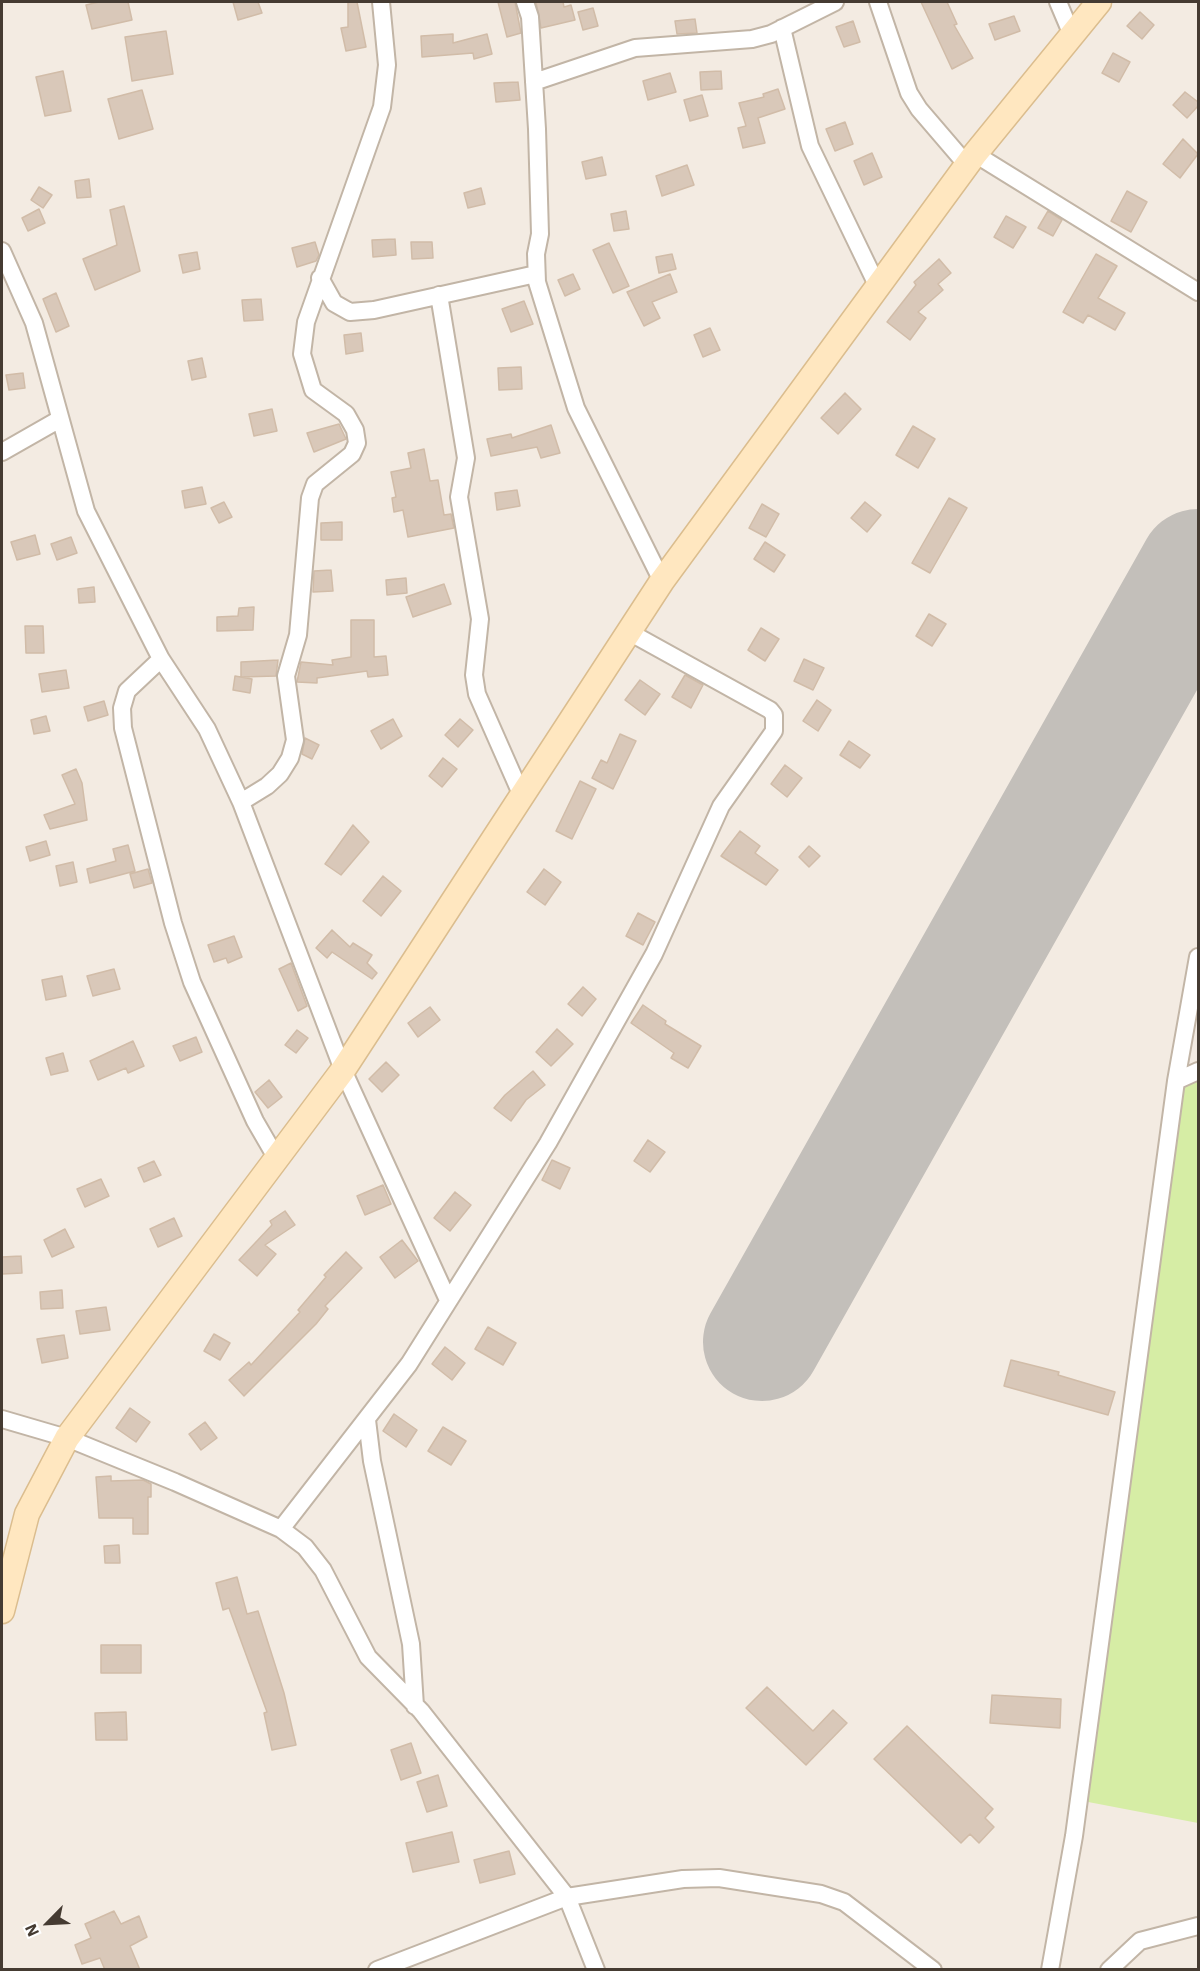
<!DOCTYPE html>
<style>
body{margin:0}
#map{position:relative;width:1200px;height:1971px;overflow:hidden;background:#f3ebe2;font-family:"IBM Plex Sans",sans-serif}
canvas{display:block}
.frame{position:absolute;inset:0;border:3px solid #453b32;pointer-events:none}
.north{position:absolute;left:18px;top:1893px;width:60px;height:60px;-webkit-text-stroke:4px #fff;paint-order:stroke;rotate:246deg;font-size:16px;font-weight:700;line-height:24px;text-align:center;color:#453b32}
.north::after{content:'';display:block;margin:auto;width:21px;height:27px;background:#453b32;clip-path:polygon(50% 0,100% 100%,50% 72%,0 100%)}
</style>
<div id="map">
<canvas width="1200" height="1971"></canvas>
<div class="frame"></div>
<div class="north">N</div>
</div>
<script>
const ctx = document.querySelector('canvas').getContext('2d');
ctx.lineJoin = 'round';
function fill(path, color) {
  ctx.fillStyle = color;
  ctx.fill(path, 'evenodd');
}
function poly(rows) {
  const path = new Path2D();
  for (const r of rows) {
    path.moveTo(r[0], r[1]);
    for (let i = 2; i < r.length; i += 2) path.lineTo(r[i], r[i + 1]);
  }
  return path;
}
function trace(path, color, width, dash) {
  ctx.strokeStyle = color;
  ctx.lineWidth = width;
  ctx.lineCap = dash ? 'butt' : 'round';
  ctx.setLineDash(dash || []);
  ctx.stroke(path);
}
fill(poly([
 [1198,1076,1198,1823,1083,1801,1176,1085]
]), '#d6eda5');
trace(poly([
 [762,1342,1198,568]
]), '#c3bfba', 118);
const building = poly([
 [99,2,128,2,132,20,92,29,86,5,99,2],
 [233,2,258,2,262,13,238,20,233,2],
 [348,2,357,2,366,47,346,51,341,28,348,27,348,2],
 [498,2,515,2,521,33,507,37,498,2],
 [536,2,563,2,564,7,571,5,575,20,541,28,536,2],
 [921,2,947,2,957,24,954,25,973,58,952,69,921,2],
 [593,8,598,26,583,30,578,12,593,8],
 [1140,12,1154,25,1142,39,1127,26,1140,12],
 [1014,16,1020,31,995,40,989,24,1014,16],
 [695,19,697,33,677,34,675,21,695,19],
 [853,21,860,42,844,47,836,27,853,21],
 [166,31,173,74,132,81,125,37,166,31],
 [453,34,453,43,487,34,492,54,474,59,473,53,422,57,421,36,453,34],
 [1113,53,1130,62,1119,82,1102,73,1113,53],
 [63,71,71,111,45,116,36,77,63,71],
 [721,71,722,89,701,90,700,72,721,71],
 [670,73,676,92,648,100,643,81,670,73],
 [518,82,520,100,496,102,494,83,518,82],
 [778,89,785,109,758,118,765,143,743,148,738,128,746,126,739,103,764,97,763,94,778,89],
 [142,90,153,129,119,139,108,99,142,90],
 [1185,92,1198,102,1198,106,1187,118,1173,105,1185,92],
 [702,95,708,116,690,121,684,100,702,95],
 [845,122,853,144,835,151,826,129,845,122],
 [1183,139,1198,154,1180,178,1163,164,1183,139],
 [872,153,882,177,864,185,854,161,872,153],
 [602,157,606,175,586,179,582,162,602,157],
 [687,165,694,185,662,196,656,176,687,165],
 [89,179,91,197,77,198,75,181,89,179],
 [39,187,52,195,43,208,31,200,39,187],
 [481,188,485,204,468,208,464,193,481,188],
 [1127,191,1147,202,1131,232,1111,221,1127,191],
 [124,206,140,271,95,290,83,259,117,245,110,210,124,206],
 [39,209,45,223,28,231,22,218,39,209],
 [626,211,629,229,614,231,611,214,626,211],
 [1048,211,1062,220,1053,236,1038,228,1048,211],
 [1006,216,1026,227,1013,248,994,237,1006,216],
 [395,239,396,255,373,257,372,240,395,239],
 [315,242,319,255,316,261,297,267,292,248,315,242],
 [411,242,432,242,433,258,412,259,411,242],
 [609,243,629,286,613,293,593,250,609,243],
 [197,252,200,269,183,273,179,255,197,252],
 [672,254,676,269,659,273,656,257,672,254],
 [1096,254,1117,266,1098,298,1125,313,1115,330,1088,315,1083,323,1063,312,1096,254],
 [939,259,951,273,938,284,943,290,918,312,926,318,910,340,887,322,916,285,914,282,939,259],
 [573,274,580,289,565,296,558,280,573,274],
 [670,274,677,292,652,302,660,318,644,326,627,292,670,274],
 [56,293,69,326,56,332,43,299,56,293],
 [261,299,263,320,244,321,242,300,261,299],
 [524,301,533,324,511,332,502,309,524,301],
 [710,328,720,350,703,357,694,335,710,328],
 [361,333,363,351,346,354,344,335,361,333],
 [202,358,206,377,192,380,188,361,202,358],
 [521,367,522,389,499,390,498,368,521,367],
 [23,373,25,388,9,390,6,375,23,373],
 [845,393,861,409,838,434,821,418,845,393],
 [272,409,277,431,254,436,249,414,272,409],
 [339,424,346,439,314,452,307,433,339,424],
 [551,425,560,453,541,458,537,447,491,456,487,439,511,434,512,438,551,425],
 [913,426,935,439,918,468,896,455,913,426],
 [424,449,430,481,438,480,444,515,451,514,454,528,408,537,403,510,394,512,392,498,396,497,391,472,411,468,408,453,424,449],
 [202,487,206,504,185,508,182,491,202,487],
 [517,490,520,506,497,510,495,493,517,490],
 [949,498,967,508,930,573,912,563,949,498],
 [224,502,232,517,219,523,211,508,224,502],
 [865,502,881,515,867,532,851,518,865,502],
 [762,504,779,514,766,537,749,528,762,504],
 [342,522,342,540,321,540,321,523,342,522],
 [35,535,40,554,17,560,11,542,35,535],
 [71,537,77,553,57,560,51,544,71,537],
 [765,542,785,555,774,572,754,559,765,542],
 [331,570,333,591,313,592,314,571,331,570],
 [406,578,407,593,387,595,386,580,406,578],
 [444,584,451,604,413,617,406,597,444,584],
 [94,587,95,602,79,603,78,589,94,587],
 [254,607,253,630,217,631,217,617,238,616,239,608,254,607],
 [929,614,946,624,932,646,916,636,929,614],
 [351,620,374,620,374,657,386,656,388,675,368,677,367,671,317,678,317,683,297,682,301,662,333,665,332,660,351,657,351,620],
 [25,626,43,626,44,653,26,653,25,626],
 [761,628,779,639,765,661,748,650,761,628],
 [804,659,824,668,813,690,794,681,804,659],
 [278,660,276,676,241,677,241,662,278,660],
 [66,670,69,688,42,692,39,674,66,670],
 [685,675,703,685,691,708,672,697,685,675],
 [235,676,252,679,250,693,233,690,235,676],
 [640,680,660,694,645,715,625,700,640,680],
 [817,700,831,710,818,731,803,721,817,700],
 [104,701,108,715,88,721,84,707,104,701],
 [46,716,50,731,34,734,31,720,46,716],
 [393,719,402,736,381,749,371,731,393,719],
 [460,719,473,730,458,747,445,735,460,719],
 [620,734,636,741,613,789,592,778,601,760,607,763,620,734],
 [305,738,319,745,312,759,302,754,305,738],
 [849,741,870,755,860,768,840,755,849,741],
 [443,758,457,769,442,787,429,776,443,758],
 [785,765,802,778,787,797,771,784,785,765],
 [76,769,82,783,87,820,50,829,44,815,75,804,62,775,76,769],
 [580,781,596,789,572,839,556,831,580,781],
 [353,825,369,842,341,875,325,864,353,825],
 [740,831,760,846,755,853,778,870,766,885,721,856,740,831],
 [46,841,50,855,30,861,26,847,46,841],
 [128,845,135,871,90,883,87,869,116,861,113,849,128,845],
 [809,846,820,856,809,867,799,857,809,846],
 [73,862,77,882,60,886,56,866,73,862],
 [148,869,152,883,134,888,130,874,148,869],
 [544,869,561,882,545,905,527,892,544,869],
 [383,876,401,891,381,916,363,901,383,876],
 [638,913,655,922,643,945,626,936,638,913],
 [332,930,350,947,353,943,372,955,367,963,377,973,372,979,332,952,327,958,316,948,332,930],
 [234,936,242,957,228,963,226,958,214,962,208,945,234,936],
 [291,963,307,1006,298,1011,279,969,291,963],
 [114,969,120,989,93,996,87,976,114,969],
 [62,976,66,996,46,1000,42,980,62,976],
 [583,987,596,999,582,1016,568,1004,583,987],
 [643,1005,666,1021,665,1024,701,1046,688,1068,671,1058,674,1053,631,1023,643,1005],
 [430,1007,440,1020,418,1037,408,1023,430,1007],
 [557,1029,573,1044,551,1066,536,1052,557,1029],
 [297,1030,308,1038,296,1053,285,1045,297,1030],
 [196,1037,202,1052,180,1061,173,1046,196,1037],
 [133,1041,144,1066,128,1073,126,1068,98,1080,90,1061,133,1041],
 [63,1053,68,1071,51,1075,46,1058,63,1053],
 [386,1062,399,1075,382,1092,369,1079,386,1062],
 [533,1071,545,1085,526,1100,511,1121,494,1108,505,1095,533,1071],
 [269,1080,282,1097,268,1108,255,1092,269,1080],
 [648,1140,665,1152,650,1172,634,1161,648,1140],
 [552,1160,570,1168,560,1189,542,1180,552,1160],
 [154,1161,161,1175,144,1182,138,1168,154,1161],
 [101,1179,109,1196,85,1207,77,1189,101,1179],
 [383,1185,391,1204,365,1215,357,1196,383,1185],
 [455,1192,471,1205,450,1231,434,1218,455,1192],
 [285,1211,295,1225,265,1245,276,1254,257,1276,239,1260,272,1225,270,1221,285,1211],
 [174,1218,182,1236,158,1247,150,1229,174,1218],
 [65,1229,74,1247,52,1257,44,1240,65,1229],
 [402,1240,418,1261,395,1278,380,1257,402,1240],
 [346,1252,362,1268,325,1306,328,1309,316,1324,244,1396,229,1380,249,1362,251,1365,300,1312,298,1310,326,1277,324,1275,346,1252],
 [21,1256,22,1273,2,1274,2,1257,21,1256],
 [62,1290,63,1308,41,1309,40,1292,62,1290],
 [106,1307,110,1330,80,1334,76,1311,106,1307],
 [488,1327,516,1343,503,1365,475,1349,488,1327],
 [214,1334,230,1343,220,1360,204,1351,214,1334],
 [64,1335,68,1358,42,1363,37,1339,64,1335],
 [445,1347,465,1363,452,1380,432,1364,445,1347],
 [1011,1360,1059,1372,1058,1375,1115,1392,1108,1415,1004,1386,1011,1360],
 [130,1408,150,1422,136,1442,116,1428,130,1408],
 [394,1414,417,1430,406,1447,383,1431,394,1414],
 [205,1422,217,1438,201,1450,189,1434,205,1422],
 [443,1427,466,1441,451,1465,428,1451,443,1427],
 [111,1476,111,1481,143,1480,151,1484,151,1497,148,1497,148,1534,133,1534,133,1518,99,1518,96,1477,111,1476],
 [119,1545,120,1563,105,1563,104,1546,119,1545],
 [237,1577,247,1614,258,1611,284,1693,296,1745,272,1750,264,1713,267,1712,229,1608,223,1610,216,1583,237,1577],
 [101,1645,141,1645,141,1673,101,1673,101,1645],
 [767,1687,813,1731,833,1710,847,1723,806,1765,746,1708,767,1687],
 [992,1695,1061,1699,1060,1728,990,1723,992,1695],
 [126,1712,127,1740,96,1740,95,1713,126,1712],
 [907,1726,993,1809,985,1818,994,1827,979,1843,970,1834,961,1843,874,1759,907,1726],
 [411,1743,421,1773,401,1780,391,1750,411,1743],
 [438,1775,447,1806,427,1812,417,1782,438,1775],
 [452,1832,459,1862,413,1872,406,1843,452,1832],
 [509,1851,515,1874,480,1883,474,1860,509,1851],
 [114,1911,121,1924,139,1916,147,1937,130,1946,140,1970,105,1970,100,1958,82,1964,75,1945,91,1938,85,1924,114,1911]
]);
fill(building, '#d9c8b9');
trace(building, '#d1bca8', 1.5);
const street = poly([
 [525,2,530,17,537,129,540,234,536,254,537,282,576,408,662,581],
 [878,2,909,93,919,109,967,165],
 [1058,2,1072,35],
 [782,28,810,146,878,287],
 [534,82,635,48,752,39,771,34,835,2],
 [975,154,1198,292],
 [2,251,34,323,86,511,161,659,207,729,241,802,343,1070,448,1300],
 [320,278,334,303,350,312,374,310,536,274],
 [439,295,466,458,459,497,480,619,474,675,477,694,522,796],
 [2,452,60,419],
 [161,659,127,691,122,708,123,728,173,923,192,982,255,1121,277,1159],
 [241,802,267,786,280,774,290,758,295,740,286,676,298,635,310,498,315,484,352,454,357,443,355,430,346,414,313,390,302,354,306,322,382,107,387,65,381,2],
 [1176,1081,1198,1071],
 [2,1419,67,1438,175,1482,281,1529,305,1547,323,1570,368,1657,421,1711,567,1897,596,1970],
 [367,1420,372,1461,411,1644,415,1706],
 [281,1529,409,1364,548,1143,654,954,721,806,774,731,774,715,770,710,629,632],
 [377,1970,567,1897,683,1879,719,1878,821,1894,844,1902,933,1970],
 [1050,1970,1074,1836,1176,1081,1198,957],
 [1109,1970,1140,1941,1198,1926]
]);
const secondary = poly([
 [2,1611,27,1514,67,1438,343,1070,662,581,975,154,1099,2]
]);
trace(street, '#c2b5a6', 20);
trace(secondary, '#dbbd8e', 27);
trace(street, '#fff', 16);
trace(secondary, '#ffe7c0', 24);
</script>
